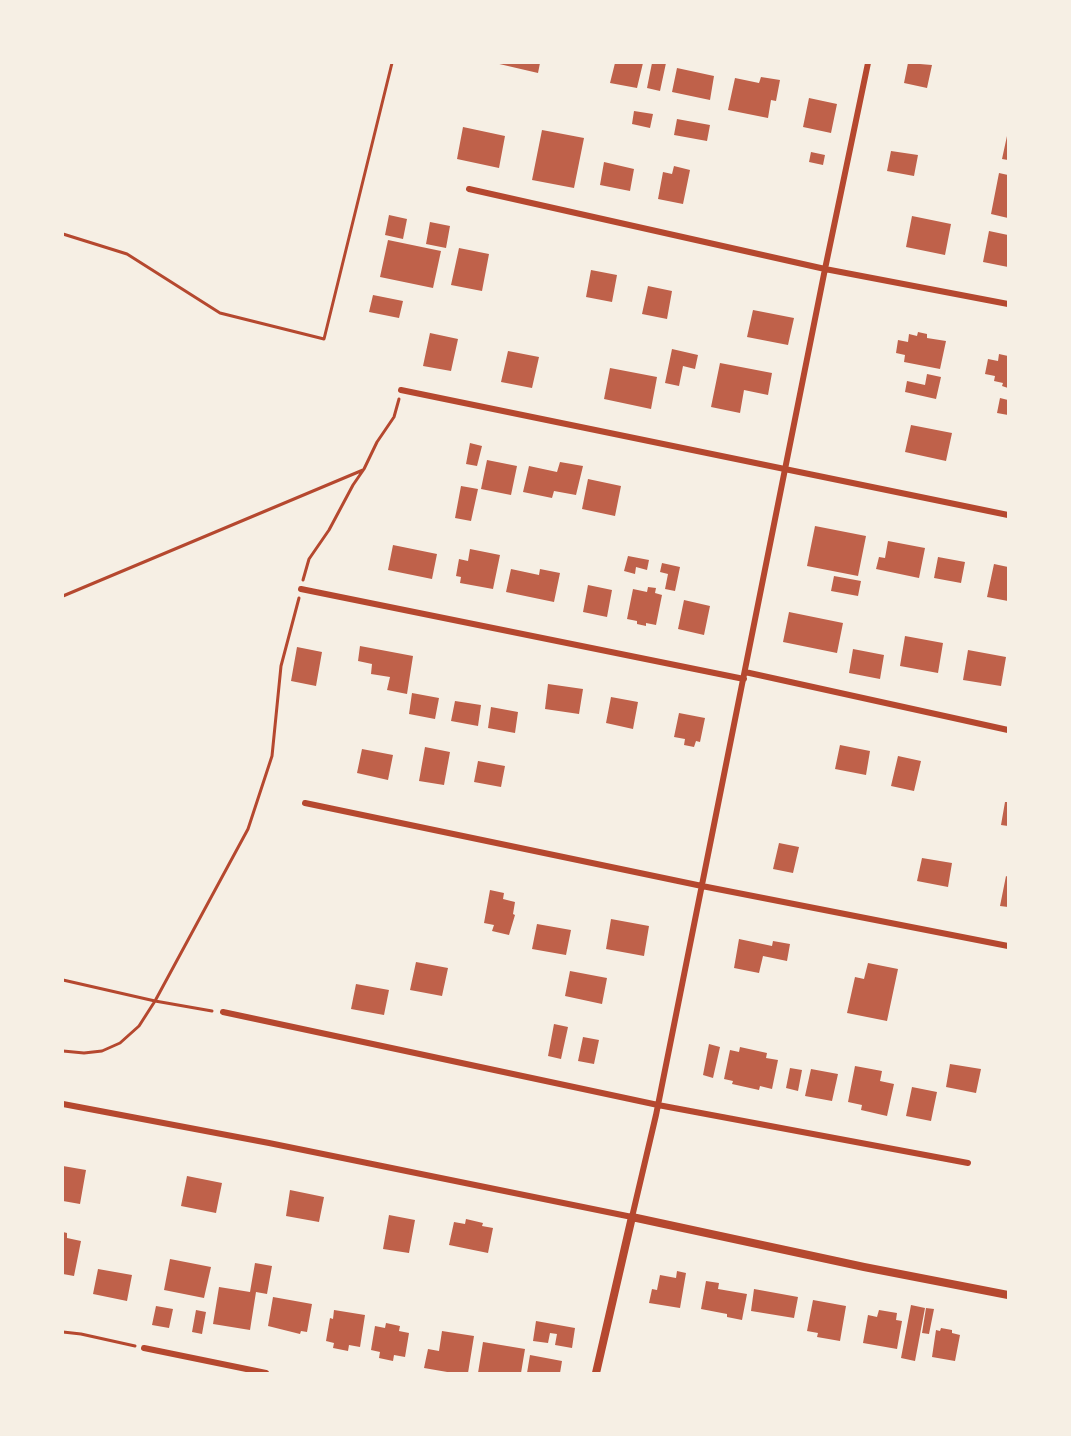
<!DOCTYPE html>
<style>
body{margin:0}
#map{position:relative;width:1071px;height:1436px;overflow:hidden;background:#f6efe4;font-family:Manrope,sans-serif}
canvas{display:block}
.frame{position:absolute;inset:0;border:64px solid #f6efe4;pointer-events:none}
</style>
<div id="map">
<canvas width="1071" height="1436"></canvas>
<div class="frame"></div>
</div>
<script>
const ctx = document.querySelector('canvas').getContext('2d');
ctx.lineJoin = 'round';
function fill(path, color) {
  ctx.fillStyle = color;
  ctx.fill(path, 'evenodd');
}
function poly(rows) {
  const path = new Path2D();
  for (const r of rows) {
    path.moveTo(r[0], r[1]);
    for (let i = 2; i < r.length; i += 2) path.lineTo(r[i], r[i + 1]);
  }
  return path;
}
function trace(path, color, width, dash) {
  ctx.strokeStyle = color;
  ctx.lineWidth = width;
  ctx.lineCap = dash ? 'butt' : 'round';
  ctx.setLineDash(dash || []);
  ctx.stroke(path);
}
fill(poly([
 [495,63,540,63,538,73],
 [615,63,643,63,637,88,610,83],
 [652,63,666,63,660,91,647,88],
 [908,63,932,65,927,88,904,83],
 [677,68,714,76,710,100,672,92],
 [761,77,780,80,776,101,771,100,768,118,728,110,735,78,759,83],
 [809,98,837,104,831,133,803,127],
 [634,111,653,114,650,128,632,124],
 [677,119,710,125,707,141,674,135],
 [463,127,505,136,499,168,457,159],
 [542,130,584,138,574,188,532,180],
 [1007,136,1008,136,1008,160,1002,159],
 [891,151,918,155,914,176,887,171],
 [811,152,825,155,823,165,809,162],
 [604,162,634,169,630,191,600,185],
 [674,166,690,170,683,204,658,199,663,172,672,174],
 [999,173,1008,175,1008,218,991,214],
 [389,215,407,219,403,239,385,235],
 [912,216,951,224,945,255,906,247],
 [430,222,450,226,446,248,426,244],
 [989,231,1008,235,1008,267,983,262],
 [388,240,441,251,433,288,380,277],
 [459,248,489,254,482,291,451,285],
 [591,270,617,275,612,302,586,297],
 [648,286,672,291,667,319,642,314],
 [373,295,403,301,399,318,369,312],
 [753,310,794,318,788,345,747,337],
 [918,332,927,334,927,338,946,341,940,369,904,362,905,355,896,353,898,340,908,342,909,334,917,336],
 [430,333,458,339,451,371,423,366],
 [672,349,698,355,695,369,683,366,679,386,665,383],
 [508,351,539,357,532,388,501,382],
 [999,354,1008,356,1008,388,1002,386,1003,383,994,381,995,376,985,374,988,359,998,361],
 [720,363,772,373,768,395,744,390,740,413,711,407],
 [610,368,657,377,651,409,604,399],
 [927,374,941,377,936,399,905,392,907,381,925,385],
 [1000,398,1008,400,1008,415,997,413],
 [911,425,952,433,946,461,905,452],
 [470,443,482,446,477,466,466,464],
 [487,460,517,466,511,495,481,489],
 [560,462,583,466,576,495,554,491,552,498,523,492,529,466,557,472],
 [588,479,621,486,615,516,582,509],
 [461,486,478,489,471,521,455,518],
 [815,526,866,536,858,576,807,566],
 [888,541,925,548,919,578,876,569,879,557,885,558],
 [393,545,437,554,432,579,388,570],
 [470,549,500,555,493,589,460,583,461,577,456,576,459,559,468,561],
 [628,556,649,560,647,570,636,567,635,574,624,571],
 [938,557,965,562,961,583,934,578],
 [662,563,680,567,675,591,665,589,668,574,660,572],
 [994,564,1008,567,1008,601,987,597],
 [511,569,539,575,540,569,560,573,554,602,506,592],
 [834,576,861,581,858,596,831,591],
 [588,585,612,590,607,617,583,612],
 [648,587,656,588,655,593,662,595,656,625,646,623,646,626,637,624,637,621,627,619,633,589,647,592],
 [684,600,710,606,704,635,678,629],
 [789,612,843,623,837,653,783,642],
 [905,636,943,643,938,673,900,666],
 [360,646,413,656,407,694,387,690,390,677,371,674,372,664,358,661],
 [297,647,322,652,316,686,291,681],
 [853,649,884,655,880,679,849,673],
 [968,650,1006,657,1001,686,963,680],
 [548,684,583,689,579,714,545,709],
 [412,693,439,698,435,719,409,714],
 [611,697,638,702,633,729,606,723],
 [455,701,481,705,478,726,451,721],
 [491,707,518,712,515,733,488,728],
 [679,713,705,718,700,742,696,741,694,747,684,745,685,739,674,737],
 [840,745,870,751,866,775,835,769],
 [425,747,450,752,444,785,419,781],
 [362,749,393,755,388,780,357,773],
 [898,756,921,761,914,791,891,786],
 [478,761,505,766,501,787,474,782],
 [1005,802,1008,802,1008,826,1001,825],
 [779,843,799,847,793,873,773,869],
 [922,858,952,863,948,887,917,881],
 [1006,876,1008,877,1008,907,1000,906],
 [490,890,504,893,503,899,515,902,513,914,515,915,509,935,492,931,494,925,484,923],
 [611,919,649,926,644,956,606,949],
 [537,924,571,930,566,955,532,949],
 [739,939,772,946,773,941,790,944,787,961,763,956,759,973,734,968],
 [416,962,448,968,442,996,410,990],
 [868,963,898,969,887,1021,847,1013,855,977,864,979],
 [570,971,607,978,602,1004,565,996],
 [356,984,389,990,384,1015,351,1009],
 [554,1024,568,1027,561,1059,548,1056],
 [583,1037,599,1040,594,1064,578,1061],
 [709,1044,720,1047,713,1078,703,1075],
 [740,1047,767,1053,766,1058,778,1060,772,1089,760,1086,759,1090,732,1084,733,1081,724,1079,730,1050,739,1052],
 [950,1064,981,1069,976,1093,946,1087],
 [855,1066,882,1071,880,1081,894,1084,887,1116,861,1110,862,1105,848,1102],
 [790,1068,802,1070,798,1091,786,1088],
 [811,1069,838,1074,832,1101,805,1096],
 [912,1087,937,1092,931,1121,906,1116],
 [63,1166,86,1170,80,1204,63,1201],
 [187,1176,222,1183,216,1213,181,1206],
 [290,1190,324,1197,319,1222,286,1216],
 [389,1215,415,1220,409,1253,383,1249],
 [466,1219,483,1223,482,1226,493,1228,488,1253,449,1245,454,1222,465,1224],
 [63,1232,67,1233,67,1238,81,1241,74,1276,63,1274],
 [170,1259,211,1267,204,1298,164,1290],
 [255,1263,272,1266,267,1294,256,1292,250,1330,213,1324,219,1287,250,1292],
 [98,1269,132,1275,127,1301,93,1294],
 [677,1271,686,1273,680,1308,649,1303,652,1289,657,1290,660,1275,676,1278],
 [706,1281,719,1283,718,1289,747,1294,742,1320,727,1317,727,1314,701,1309],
 [754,1289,798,1297,794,1318,751,1311],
 [273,1297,312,1304,307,1332,301,1331,300,1334,268,1326],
 [813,1300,846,1306,840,1341,817,1337,818,1333,807,1331],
 [911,1305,925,1308,915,1361,901,1358],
 [156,1306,173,1309,169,1328,152,1325],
 [926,1308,934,1309,929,1334,922,1333],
 [196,1310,206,1312,202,1334,192,1332],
 [334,1310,365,1315,360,1347,349,1345,348,1351,333,1348,334,1343,326,1341,330,1318,333,1319],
 [879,1310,897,1313,896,1320,902,1321,897,1349,863,1343,868,1315,877,1317],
 [536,1321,575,1328,572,1348,555,1345,557,1334,550,1333,548,1343,533,1341],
 [386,1323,400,1326,399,1331,409,1333,405,1357,394,1355,393,1361,379,1358,380,1352,371,1350,375,1326,385,1328],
 [941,1328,952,1330,952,1333,960,1335,955,1361,932,1357,936,1330,940,1331],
 [442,1331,474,1336,468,1373,453,1373,424,1368,428,1349,439,1351],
 [483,1342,525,1349,521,1373,478,1373],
 [530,1355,562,1361,560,1373,527,1373]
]), '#bf614a');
trace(poly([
 [63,234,127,254,220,313,324,339,392,63],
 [303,580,309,559,329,530,353,485,364,469,377,442,394,417,399,399],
 [63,596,363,470],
 [63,980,155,1001,212,1011],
 [63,1051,84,1053,102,1051,120,1043,139,1026,155,1001,248,829,272,756,281,666,299,598],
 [63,1332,81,1334,135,1346]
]), '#b5482f', 3);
trace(poly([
 [469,189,825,269,1008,304],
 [401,390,1008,515],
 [301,589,744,679],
 [745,672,1008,730],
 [305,803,702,886,1008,946],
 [223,1012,658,1105,968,1163],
 [63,1104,269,1143,632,1217,656,1115,825,269,868,63],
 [144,1348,266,1373]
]), '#b5482f', 6);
trace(poly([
 [596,1373,632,1217,864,1267,1008,1295]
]), '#b5482f', 8);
</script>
